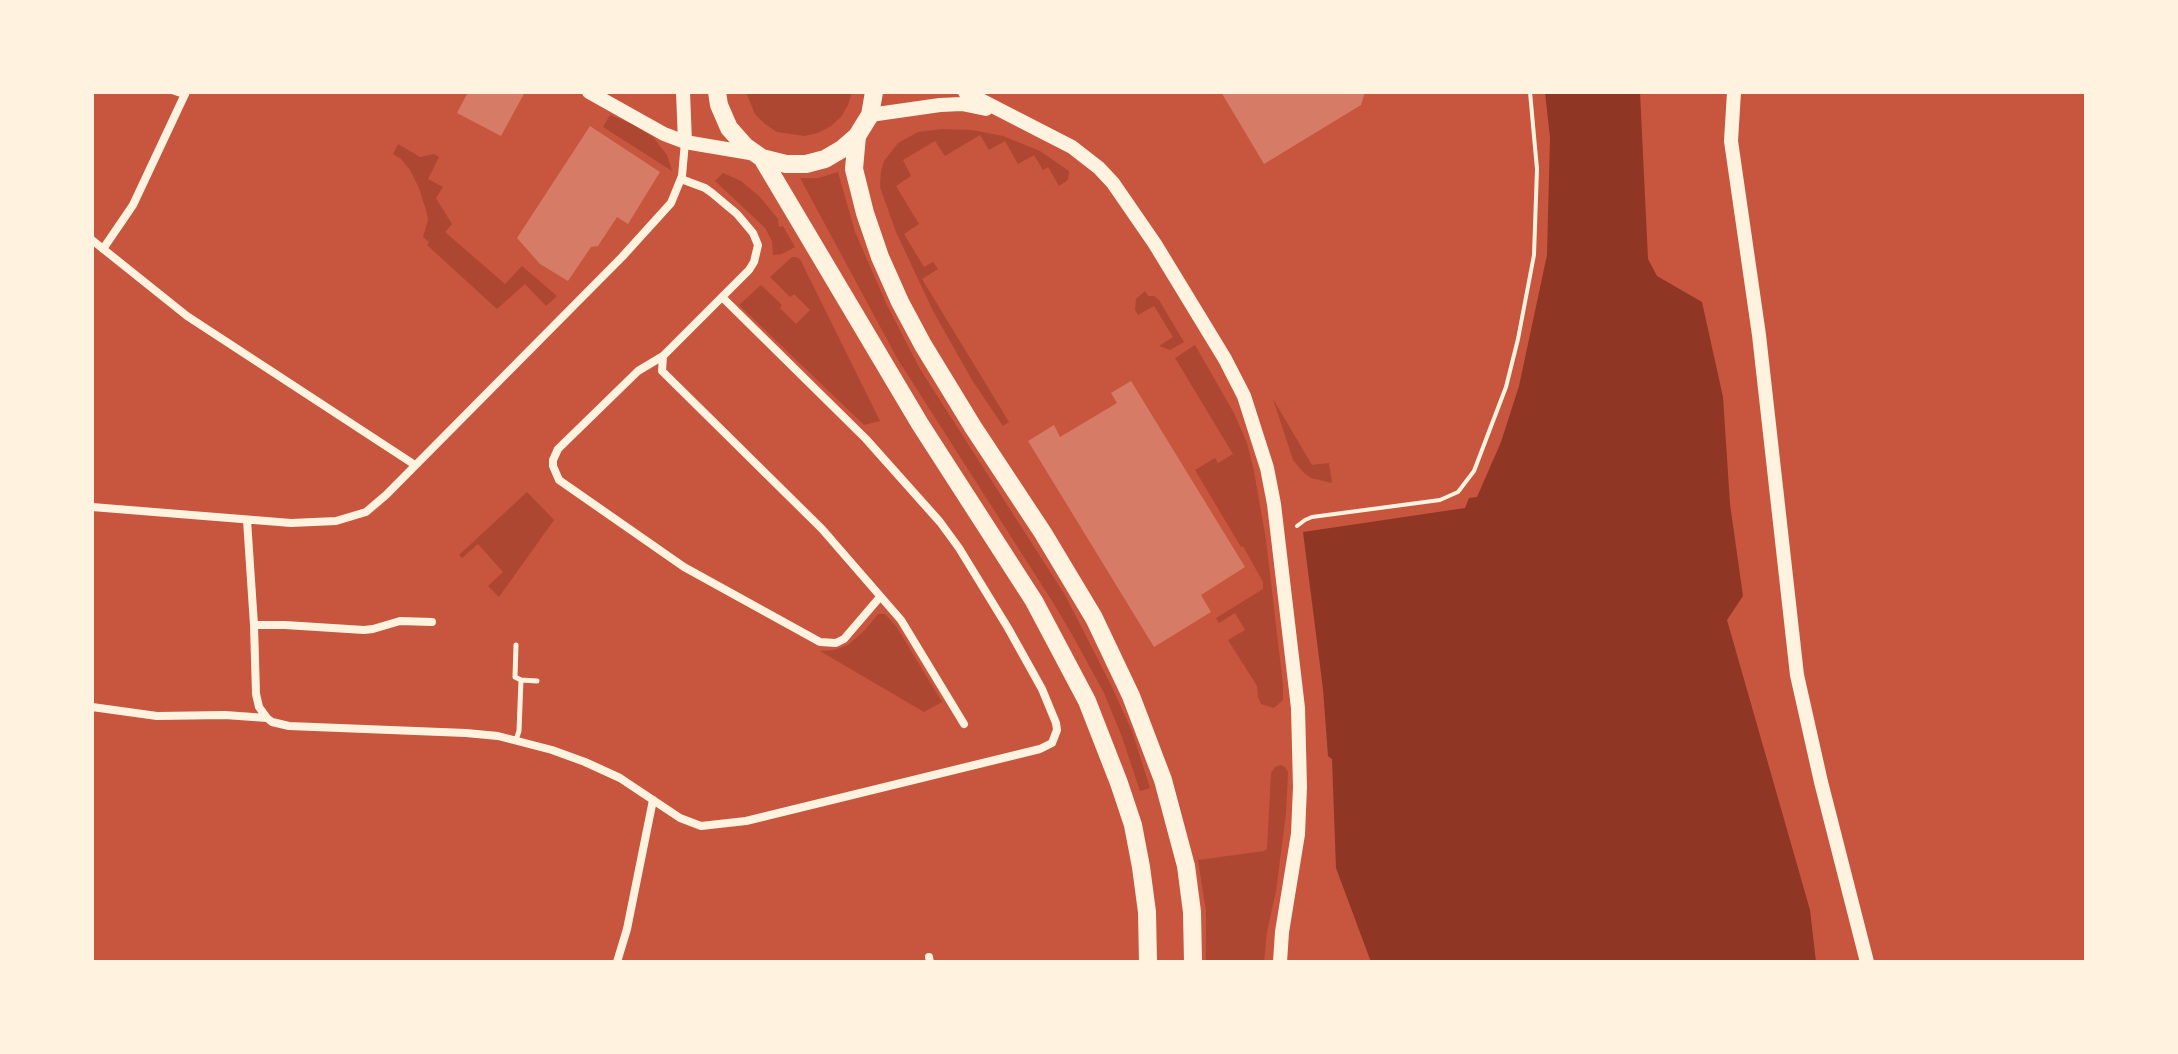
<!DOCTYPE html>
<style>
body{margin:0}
#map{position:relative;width:2178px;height:1054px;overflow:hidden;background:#c8553d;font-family:"Nunito Sans",sans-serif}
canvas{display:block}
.frame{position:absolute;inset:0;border:94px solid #fff3e0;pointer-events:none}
</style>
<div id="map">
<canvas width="2178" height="1054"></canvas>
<div class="frame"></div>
</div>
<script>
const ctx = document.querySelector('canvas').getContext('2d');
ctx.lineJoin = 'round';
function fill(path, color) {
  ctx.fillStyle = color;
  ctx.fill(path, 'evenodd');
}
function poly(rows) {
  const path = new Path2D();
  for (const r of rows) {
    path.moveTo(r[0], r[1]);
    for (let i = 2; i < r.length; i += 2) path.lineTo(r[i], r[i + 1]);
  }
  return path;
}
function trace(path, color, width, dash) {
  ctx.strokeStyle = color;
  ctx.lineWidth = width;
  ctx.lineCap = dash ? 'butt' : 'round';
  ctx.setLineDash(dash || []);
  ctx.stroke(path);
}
fill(poly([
 [746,92,852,92,848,105,841,117,831,126,818,133,804,136,777,132,765,124,755,114],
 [610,115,632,124,653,137,667,155,672,171,603,127],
 [942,129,972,130,1003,136,1040,151,1069,171,1068,180,1059,186,1048,167,1043,170,1034,155,1018,164,1005,141,989,150,980,135,945,156,935,141,903,160,911,176,896,186,919,224,904,234,924,267,933,262,938,269,922,279,1009,422,1003,426,972,380,933,311,896,232,880,187,881,171,884,161,898,143,918,132],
 [398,144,420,157,434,154,439,157,428,179,443,187,436,198,452,224,445,232,505,284,522,266,557,296,546,306,525,284,497,309,427,245,429,242,423,237,428,220,426,210,419,188,410,170,401,159,393,154],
 [838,172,855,232,887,305,920,369,1065,595,1111,685,1132,731,1150,788,1140,791,1122,737,1104,693,1074,638,1052,601,897,358,800,178,818,178],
 [723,173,741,181,760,197,778,219,779,227,783,226,795,247,782,254,773,255,772,241,765,228,715,181],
 [792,257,796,257,800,259,880,421,864,425,739,305,761,285,782,305,780,308,796,324,810,310,794,294,790,297,770,277],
 [1145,291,1148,296,1154,296,1159,300,1184,342,1170,350,1159,346,1173,337,1154,306,1138,315,1135,310,1136,299],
 [1195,345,1234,413,1247,443,1254,471,1266,540,1283,685,1283,700,1274,708,1261,704,1258,697,1257,686,1228,640,1245,630,1235,613,1219,623,1216,618,1263,589,1263,582,1243,546,1241,547,1195,470,1215,458,1218,463,1233,454,1175,358],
 [1273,399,1312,465,1329,463,1332,483,1311,478,1303,472,1293,460],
 [527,492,554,520,499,597,488,586,503,572,478,544,462,558,459,555],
 [878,614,885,614,896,626,942,702,924,712,820,651,834,650,848,645,865,630],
 [1281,765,1285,767,1288,772,1286,814,1276,891,1267,932,1264,962,1206,962,1206,911,1198,860,1264,851,1267,849,1271,773,1275,767]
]), '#ae4732');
fill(poly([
 [1545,92,1640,92,1648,259,1657,276,1702,302,1723,397,1730,504,1743,596,1727,620,1810,910,1816,962,1371,962,1336,868,1332,759,1328,756,1323,689,1303,532,1465,508,1469,498,1477,497,1501,442,1519,386,1547,255,1550,138]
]), '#8f3625');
fill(poly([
 [468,92,525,92,501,136,457,113],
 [1221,92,1365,92,1361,105,1264,164],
 [590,126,660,172,628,224,617,217,598,246,591,247,568,281,540,264,517,238],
 [1131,381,1245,567,1201,595,1211,612,1154,647,1028,441,1054,425,1060,437,1117,403,1111,393]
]), '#d67c66');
trace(poly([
 [1297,526,1305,520,1312,517,1440,500,1458,492,1474,471,1506,387,1518,339,1534,255,1537,169,1530,92]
]), '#fff3e0', 4);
trace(poly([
 [173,92,185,96],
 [516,645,515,677,521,680,537,681],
 [516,740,519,731,521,680]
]), '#fff3e0', 5);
trace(poly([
 [92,240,187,316,415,465],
 [103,249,133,205,186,92],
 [722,297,663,356,662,371,822,529,901,620,964,724],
 [663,356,638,371,558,449,553,460,553,466,559,480,684,567,820,642,836,643,844,639,880,597],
 [92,507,291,523,336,521,366,512,386,495,622,257,671,203,682,176,685,142],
 [247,520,254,625,256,694,259,707,267,718],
 [254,625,285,625,364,630,373,629,400,621,432,622],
 [92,707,157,716,225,715,267,718,272,722,289,726,466,733,498,736,552,750,585,762,620,778,680,818,701,826,746,821,1040,749,1052,743,1057,730,1056,723,1042,689,1008,628,959,548,940,522,866,439,722,297,749,270,754,262,758,245,753,233,737,214,712,193,705,188,681,179],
 [929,957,930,962],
 [617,962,627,929,653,800]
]), '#fff3e0', 8);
trace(poly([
 [589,92,664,134,685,142,756,154],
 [683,92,685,142],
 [965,92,1072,147,1099,168,1113,183,1155,244,1225,359,1244,396,1267,468,1274,504,1298,708,1300,787,1298,834,1282,932,1280,962],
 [1734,92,1731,141,1759,335,1797,675,1821,782,1867,962],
 [870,115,940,105,962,104,986,109]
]), '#fff3e0', 14);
trace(poly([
 [717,92,719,105,729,128,745,146,762,158,786,164,806,164,825,159,842,149,857,136,870,115,874,92],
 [857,136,854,169,865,213,880,257,900,302,923,345,973,427,1043,533,1094,618,1131,696,1163,780,1186,866,1192,912,1193,962],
 [762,158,920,424,1034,601,1087,701,1119,783,1133,825,1141,867,1147,912,1148,962]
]), '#fff3e0', 18);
</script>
